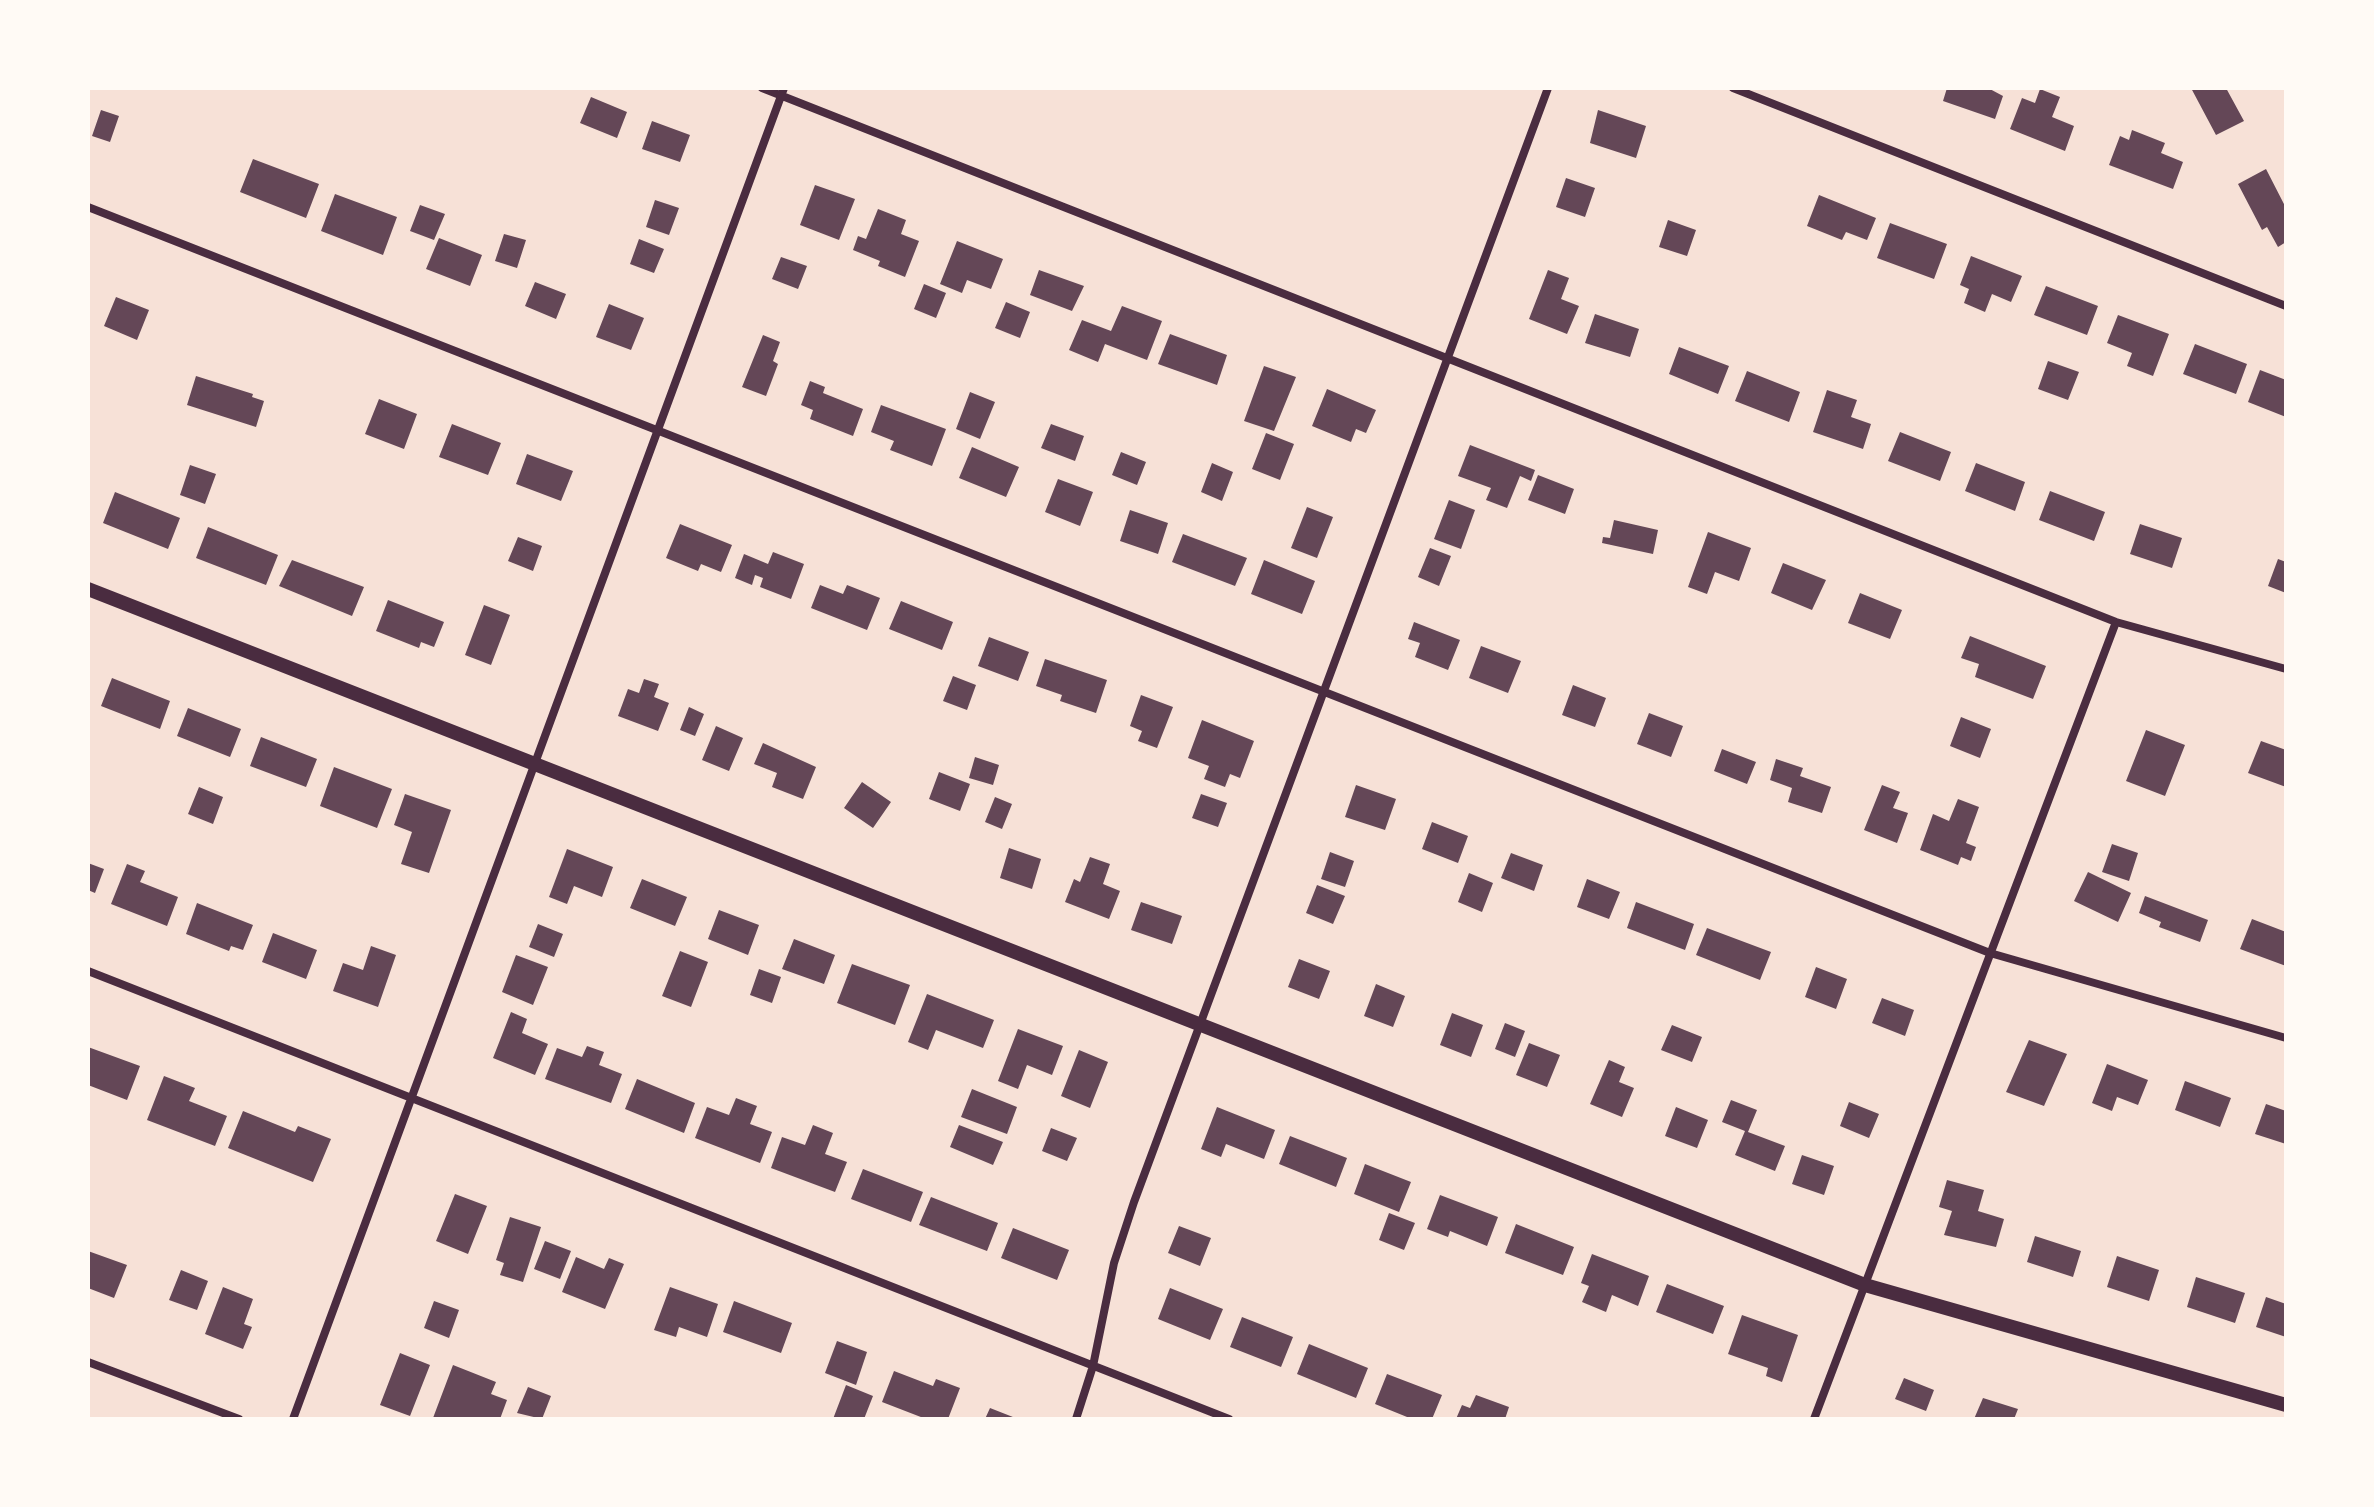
<!DOCTYPE html>
<style>
body{margin:0}
#map{position:relative;width:2374px;height:1507px;overflow:hidden;background:#f7e1d7;font-family:"Fira Sans Condensed",sans-serif}
canvas{display:block}
.frame{position:absolute;inset:0;border:90px solid #fffaf5;pointer-events:none}
</style>
<div id="map">
<canvas width="2374" height="1507"></canvas>
<div class="frame"></div>
</div>
<script>
const ctx = document.querySelector('canvas').getContext('2d');
ctx.lineJoin = 'round';
function fill(path, color) {
  ctx.fillStyle = color;
  ctx.fill(path, 'evenodd');
}
function poly(rows) {
  const path = new Path2D();
  for (const r of rows) {
    path.moveTo(r[0], r[1]);
    for (let i = 2; i < r.length; i += 2) path.lineTo(r[i], r[i + 1]);
  }
  return path;
}
function trace(path, color, width, dash) {
  ctx.strokeStyle = color;
  ctx.lineWidth = width;
  ctx.lineCap = dash ? 'butt' : 'round';
  ctx.setLineDash(dash || []);
  ctx.stroke(path);
}
fill(poly([
 [1947,88,1988,88,2003,96,1995,119,1943,101],
 [2191,88,2226,88,2244,121,2216,135],
 [2040,89,2060,97,2052,117,2074,126,2065,151,2010,129,2022,98,2035,103],
 [591,97,627,112,617,138,580,123],
 [101,110,119,116,110,142,92,136],
 [1598,110,1646,126,1636,158,1590,143],
 [652,121,690,135,680,162,642,149],
 [2132,130,2165,143,2161,153,2183,162,2173,189,2109,165,2120,136,2129,140],
 [253,159,319,184,306,218,240,192],
 [2266,169,2286,208,2286,242,2278,247,2267,227,2262,230,2238,184],
 [1566,178,1595,188,1585,217,1556,207],
 [815,185,855,199,839,240,800,225],
 [335,194,397,217,383,255,321,231],
 [1819,195,1876,218,1867,240,1846,232,1842,240,1807,226],
 [655,200,679,208,669,235,646,227],
 [420,205,445,214,434,240,410,231],
 [878,209,906,220,901,234,919,241,905,277,878,266,880,261,853,250,858,236,866,239],
 [1668,220,1696,230,1687,256,1659,247],
 [1890,223,1947,244,1934,279,1877,258],
 [504,234,526,240,517,268,495,261],
 [439,238,482,255,470,286,426,269],
 [639,239,664,249,654,273,630,264],
 [957,241,1003,259,991,289,967,280,962,293,940,284],
 [1971,256,2022,276,2011,302,1992,294,1985,312,1964,303,1969,289,1960,285],
 [781,257,807,266,798,289,772,279],
 [1039,270,1084,286,1072,311,1030,295],
 [1548,270,1569,278,1561,299,1579,306,1567,334,1529,319],
 [535,282,566,294,556,319,525,306],
 [924,284,946,293,936,318,914,309],
 [2046,286,2098,306,2087,335,2034,315],
 [116,297,149,310,137,340,104,326],
 [1006,302,1030,312,1020,338,995,328],
 [609,304,644,318,631,350,596,337],
 [1122,306,1162,321,1147,360,1105,344,1098,362,1069,350,1082,320,1111,331],
 [1595,314,1639,329,1630,357,1585,343],
 [2118,315,2169,334,2153,376,2127,366,2132,353,2107,343],
 [1170,334,1227,355,1217,385,1158,364],
 [763,335,780,342,773,361,778,364,766,396,742,387],
 [2195,344,2247,364,2236,394,2183,374],
 [1679,347,1729,366,1718,394,1669,374],
 [2048,361,2079,372,2068,400,2038,389],
 [1264,366,1296,377,1274,431,1244,421],
 [2260,370,2286,380,2286,417,2248,402],
 [1747,371,1800,392,1789,422,1735,401],
 [196,376,253,394,252,397,264,401,256,427,187,405],
 [810,381,825,387,823,393,863,409,853,436,810,419,813,410,801,405],
 [1327,389,1376,410,1366,433,1356,429,1351,442,1312,426],
 [1827,390,1857,400,1851,417,1871,424,1863,449,1813,432],
 [970,392,995,402,980,439,956,429],
 [379,399,417,414,404,449,365,434],
 [881,405,946,429,932,466,890,450,894,441,871,432],
 [452,424,501,443,488,475,439,457],
 [1051,424,1084,436,1075,461,1041,448],
 [1900,432,1951,452,1940,481,1888,461],
 [1266,433,1294,444,1280,480,1252,469],
 [1470,445,1535,470,1531,481,1520,476,1507,508,1486,500,1491,488,1458,476],
 [972,447,1019,467,1006,497,959,478],
 [1121,452,1146,462,1137,485,1112,475],
 [527,454,573,471,561,501,516,484],
 [1212,463,1233,472,1222,501,1201,492],
 [1976,463,2025,482,2015,511,1965,491],
 [190,465,216,474,205,504,180,495],
 [1538,475,1574,489,1565,514,1528,500],
 [1058,479,1093,492,1080,526,1045,512],
 [2050,491,2105,512,2094,541,2039,520],
 [115,492,180,518,168,549,103,523],
 [1449,500,1475,510,1461,549,1434,539],
 [1307,507,1333,517,1317,558,1291,548],
 [1130,510,1168,523,1158,554,1120,541],
 [1614,520,1658,530,1653,554,1602,543,1603,537,1610,538],
 [680,524,732,545,721,572,701,564,698,571,666,558],
 [2140,524,2182,538,2172,568,2130,554],
 [208,527,278,555,266,585,196,558],
 [1708,532,1751,548,1739,581,1715,572,1707,594,1688,587],
 [1183,534,1247,558,1235,586,1172,562],
 [518,537,542,546,533,571,508,561],
 [1430,548,1451,556,1439,586,1418,577],
 [773,552,804,564,791,599,760,587,763,578,755,575,752,585,735,578,744,554,768,564],
 [2278,559,2286,562,2286,593,2268,586],
 [292,560,364,587,352,616,279,586],
 [1264,560,1315,581,1302,614,1251,594],
 [1783,563,1826,580,1812,610,1771,593],
 [820,585,843,594,847,585,880,598,867,630,811,608],
 [1860,593,1902,610,1890,639,1848,623],
 [388,600,444,622,434,647,421,642,419,648,376,631],
 [901,601,953,622,942,650,889,629],
 [484,605,510,615,491,665,465,655],
 [1414,622,1460,640,1448,670,1415,657,1420,643,1408,639],
 [1970,636,2046,666,2033,699,1975,677,1979,664,1961,658],
 [989,637,1029,652,1018,681,978,666],
 [1481,646,1521,661,1508,693,1469,678],
 [1045,659,1107,680,1096,713,1060,701,1062,695,1036,686],
 [953,676,976,685,967,710,943,701],
 [112,678,170,701,160,729,101,706],
 [644,679,659,684,654,697,669,703,658,731,618,716,628,689,639,693],
 [1573,685,1606,698,1595,727,1562,715],
 [1141,695,1173,707,1157,748,1138,741,1142,731,1130,726],
 [689,707,704,714,695,736,680,730],
 [188,708,241,729,230,757,177,736],
 [1649,713,1683,726,1671,757,1637,744],
 [1961,717,1991,729,1980,758,1950,746],
 [1202,720,1254,741,1240,778,1230,774,1225,787,1204,779,1209,766,1188,758],
 [716,726,743,738,729,771,702,760],
 [2146,730,2185,745,2165,796,2126,781],
 [261,737,317,759,306,787,250,766],
 [2261,741,2286,750,2286,787,2248,773],
 [763,743,816,767,803,799,772,787,777,773,754,764],
 [1722,749,1756,762,1747,784,1714,771],
 [975,757,999,765,993,785,969,778],
 [1776,759,1803,768,1800,776,1831,787,1822,813,1788,802,1792,788,1770,780],
 [334,767,392,789,377,828,320,806],
 [939,772,970,784,960,811,929,799],
 [862,782,891,802,873,828,844,808],
 [1356,785,1396,799,1385,830,1345,817],
 [1882,785,1900,792,1893,808,1908,813,1897,843,1864,830],
 [199,787,223,797,213,824,188,814],
 [405,794,451,810,429,873,401,864,412,832,394,825],
 [1201,794,1227,803,1218,827,1192,818],
 [995,797,1012,804,1002,829,985,822],
 [1958,799,1979,807,1966,843,1976,847,1971,861,1961,857,1958,865,1920,850,1933,814,1949,821],
 [1432,822,1468,836,1458,863,1422,849],
 [2112,844,2138,853,2129,881,2102,872],
 [1009,848,1041,859,1032,889,1000,878],
 [567,849,613,867,602,897,574,886,567,904,549,897],
 [1330,852,1354,861,1345,887,1321,879],
 [1511,853,1543,865,1534,891,1501,878],
 [1090,857,1110,864,1103,884,1120,891,1109,919,1065,902,1074,879,1080,882],
 [88,863,104,869,95,893,88,890],
 [127,864,145,871,140,882,178,897,167,926,111,904],
 [2088,872,2131,893,2118,922,2074,901],
 [1469,873,1493,883,1482,912,1458,902],
 [642,879,687,897,675,926,630,908],
 [1587,879,1620,892,1609,919,1577,907],
 [1317,885,1345,896,1333,924,1306,913],
 [2145,896,2208,920,2200,942,2159,927,2161,922,2139,913],
 [1141,902,1182,916,1172,944,1131,930],
 [1636,902,1694,924,1685,950,1627,928],
 [197,903,253,925,243,950,231,946,229,951,186,934],
 [719,910,759,925,748,955,708,939],
 [2252,919,2286,932,2286,966,2240,949],
 [538,924,563,934,554,957,529,947],
 [1707,928,1771,952,1760,980,1696,955],
 [273,933,317,950,306,979,262,962],
 [794,939,835,955,824,984,782,969],
 [371,946,396,955,378,1007,333,991,343,963,363,970],
 [680,951,708,962,691,1007,662,996],
 [516,955,548,967,533,1005,502,992],
 [1299,959,1330,971,1319,999,1288,987],
 [852,964,910,985,895,1025,837,1003],
 [1816,967,1847,979,1836,1009,1805,997],
 [759,969,781,977,772,1003,750,995],
 [1376,984,1405,996,1393,1027,1364,1016],
 [927,994,994,1020,983,1048,936,1030,928,1050,908,1042],
 [1882,998,1914,1010,1905,1036,1872,1023],
 [511,1012,527,1019,522,1033,548,1044,535,1075,493,1058],
 [1452,1013,1483,1025,1471,1057,1440,1045],
 [1505,1023,1525,1031,1515,1057,1495,1049],
 [1672,1025,1702,1037,1692,1062,1661,1050],
 [1018,1029,1063,1046,1052,1075,1027,1065,1018,1089,998,1081],
 [2029,1040,2067,1054,2044,1106,2006,1092],
 [1529,1043,1560,1055,1547,1087,1516,1075],
 [587,1046,604,1052,599,1065,622,1074,611,1103,545,1079,557,1048,582,1057],
 [88,1047,140,1066,127,1100,88,1085],
 [1079,1050,1108,1062,1090,1108,1061,1096],
 [1609,1060,1625,1067,1619,1082,1634,1088,1622,1117,1590,1104],
 [2107,1064,2148,1080,2138,1105,2117,1097,2112,1111,2092,1103],
 [164,1076,195,1088,189,1101,227,1116,215,1146,147,1120],
 [637,1079,695,1103,684,1133,625,1109],
 [2185,1081,2231,1098,2220,1127,2175,1110],
 [972,1089,1017,1107,1007,1134,961,1117],
 [736,1098,757,1106,750,1124,772,1132,760,1163,695,1138,707,1107,729,1115],
 [1731,1100,1757,1110,1748,1132,1785,1146,1775,1171,1735,1155,1745,1131,1722,1122],
 [1849,1102,1879,1114,1869,1138,1840,1126],
 [2266,1104,2286,1111,2286,1144,2255,1134],
 [1217,1107,1275,1130,1264,1159,1226,1144,1221,1157,1201,1149],
 [1676,1107,1708,1120,1697,1148,1665,1136],
 [243,1111,295,1132,298,1126,331,1139,313,1182,228,1148],
 [813,1125,833,1133,825,1154,847,1162,835,1192,771,1168,782,1137,805,1145],
 [959,1125,1003,1142,993,1165,950,1147],
 [1051,1128,1077,1138,1067,1161,1042,1151],
 [1290,1136,1347,1158,1336,1187,1279,1164],
 [1802,1155,1834,1166,1824,1195,1792,1184],
 [1365,1164,1411,1182,1399,1212,1354,1194],
 [863,1169,923,1192,911,1222,851,1199],
 [1947,1180,1984,1190,1978,1211,2004,1219,1996,1247,1944,1235,1952,1211,1939,1207],
 [455,1194,487,1206,468,1254,436,1241],
 [1440,1195,1498,1217,1487,1246,1450,1231,1448,1237,1427,1229],
 [931,1197,998,1223,987,1251,919,1225],
 [1389,1213,1415,1223,1404,1250,1379,1240],
 [510,1217,541,1227,523,1282,500,1275,504,1263,496,1260],
 [1516,1224,1574,1247,1563,1275,1505,1253],
 [1179,1226,1211,1238,1200,1266,1168,1253],
 [1013,1228,1069,1250,1057,1280,1001,1258],
 [2035,1236,2081,1251,2073,1277,2027,1262],
 [545,1241,571,1251,560,1279,534,1269],
 [88,1251,127,1265,114,1298,88,1288],
 [1592,1254,1649,1276,1638,1306,1612,1295,1606,1312,1582,1302,1589,1286,1581,1283],
 [2117,1256,2159,1270,2149,1301,2107,1287],
 [576,1257,604,1269,609,1258,624,1264,605,1309,562,1292],
 [181,1270,208,1281,197,1310,169,1300],
 [2196,1277,2245,1293,2235,1323,2187,1307],
 [1667,1284,1724,1306,1713,1334,1656,1312],
 [223,1287,253,1299,244,1324,252,1327,243,1349,205,1334],
 [670,1287,718,1304,707,1337,679,1327,676,1337,654,1330],
 [1170,1288,1223,1309,1210,1340,1158,1319],
 [2266,1297,2286,1304,2286,1337,2256,1327],
 [434,1301,459,1310,449,1338,424,1328],
 [734,1301,792,1323,781,1353,723,1332],
 [1742,1315,1798,1335,1782,1382,1766,1376,1768,1368,1728,1354],
 [1242,1317,1293,1337,1281,1367,1230,1347],
 [837,1341,867,1352,856,1385,825,1373],
 [1309,1344,1368,1368,1356,1398,1297,1374],
 [400,1353,430,1365,410,1416,380,1405],
 [453,1365,496,1382,491,1394,507,1400,500,1419,433,1418],
 [894,1371,933,1386,936,1379,960,1388,948,1419,926,1419,882,1402],
 [1387,1374,1442,1395,1432,1419,1412,1419,1375,1404],
 [1904,1378,1934,1390,1926,1411,1895,1399],
 [846,1385,873,1396,864,1419,833,1419],
 [528,1387,551,1396,542,1419,517,1413],
 [1476,1395,1509,1407,1505,1419,1456,1419,1462,1405,1470,1408],
 [1983,1398,2018,1409,2014,1419,1974,1419],
 [990,1408,1018,1419,985,1419]
]), '#644757');
trace(poly([
 [762,88,2116,622,2286,669],
 [1733,88,2286,306],
 [88,207,1990,953,2286,1038],
 [88,971,1229,1419],
 [88,1362,239,1419],
 [293,1419,784,88],
 [1076,1419,1093,1366,1114,1263,1134,1202,1548,88],
 [1814,1419,2116,622]
]), '#4a2c40', 8);
trace(poly([
 [88,589,1865,1285,2286,1405]
]), '#4a2c40', 14);
</script>
